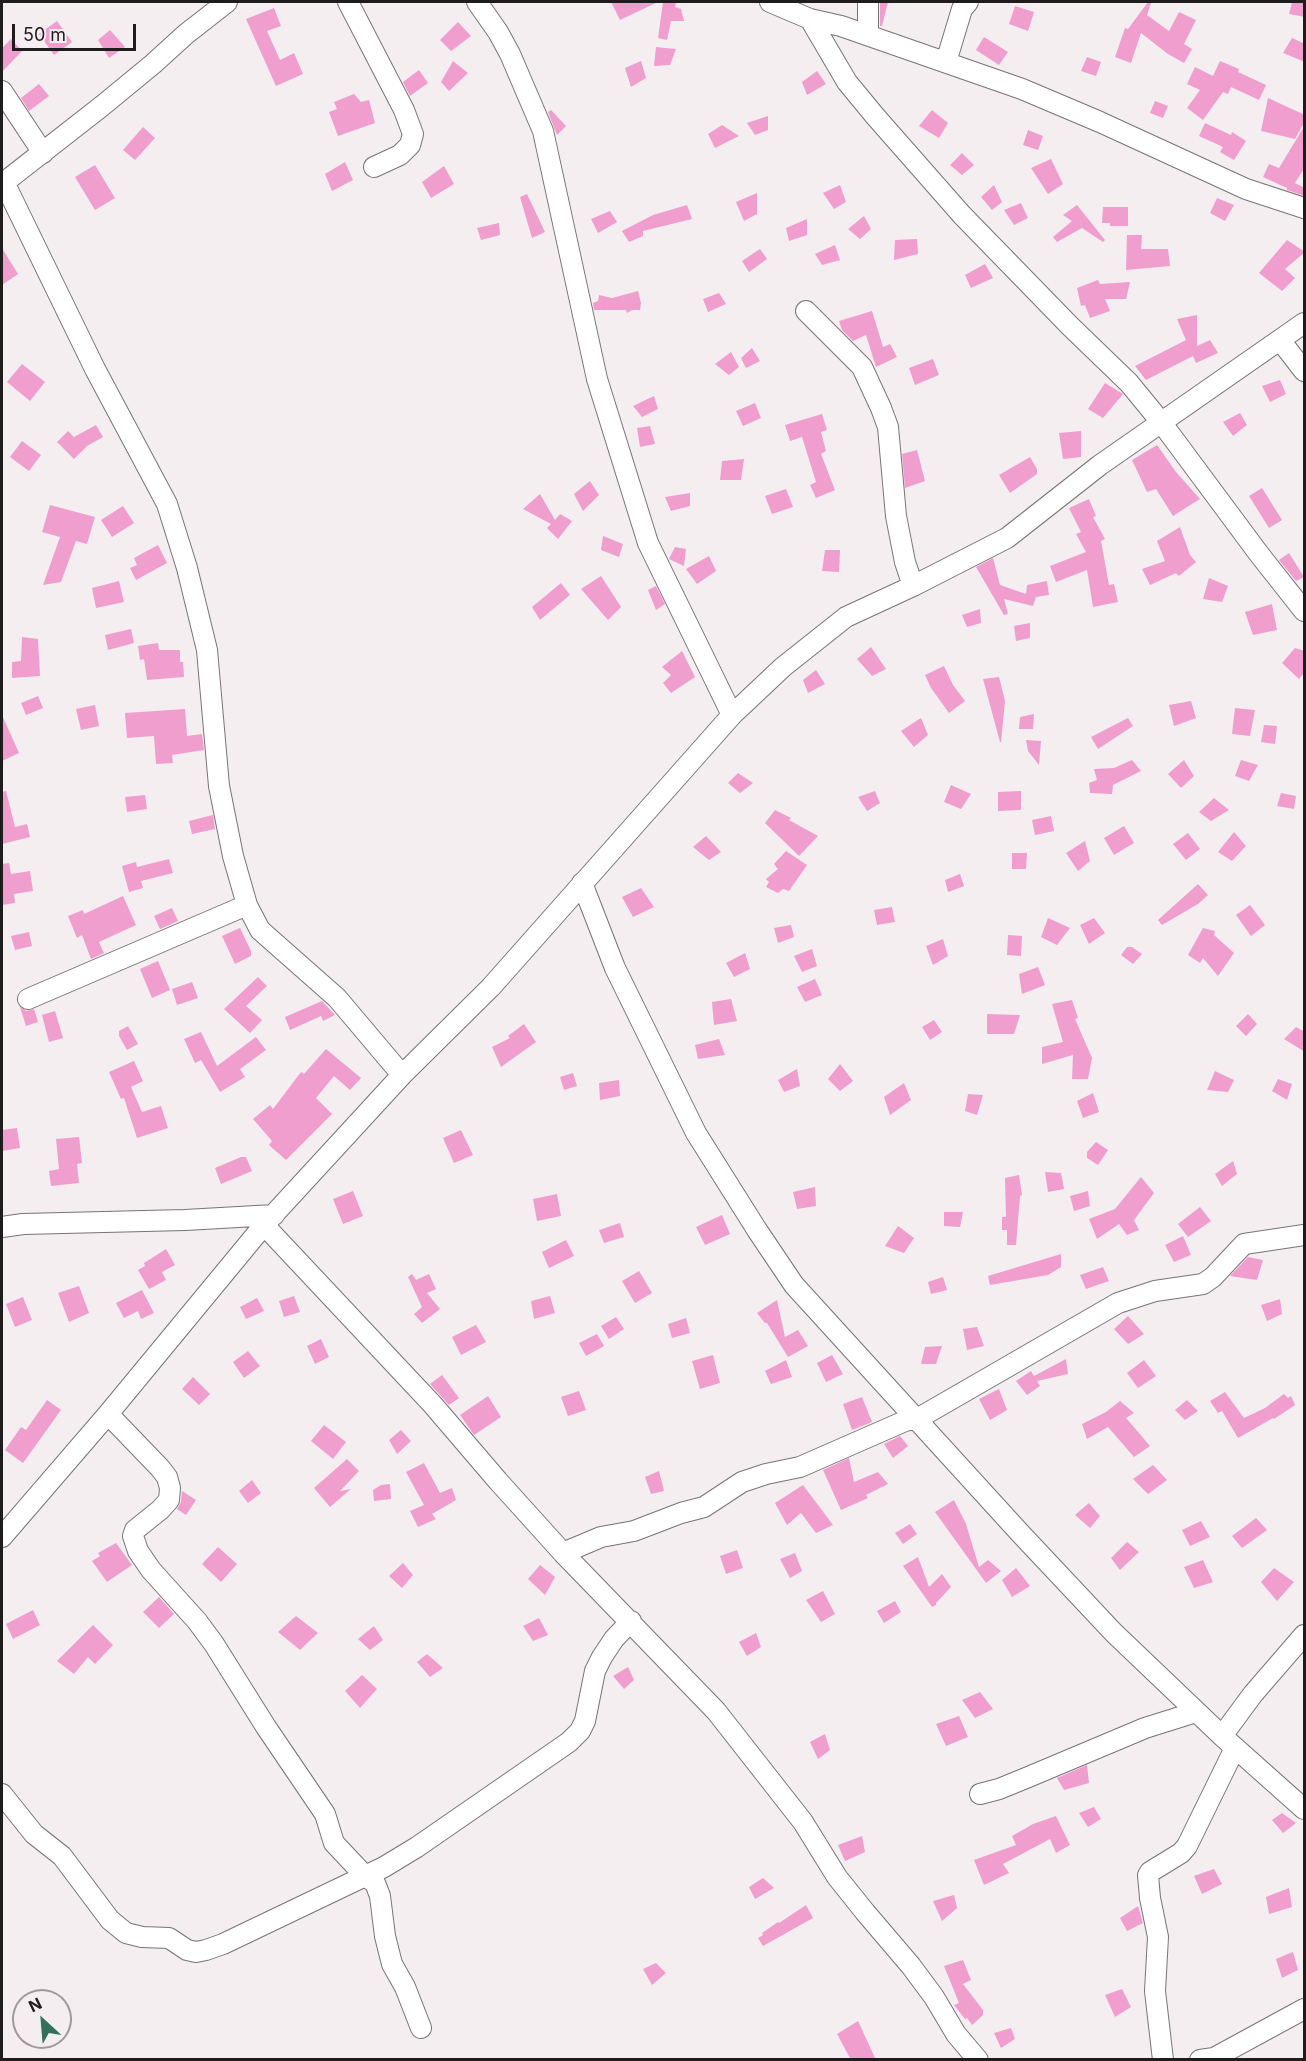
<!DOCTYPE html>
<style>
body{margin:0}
#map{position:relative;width:1306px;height:2061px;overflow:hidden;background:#f4eef1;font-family:Inter,sans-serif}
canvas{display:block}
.frame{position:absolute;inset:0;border:3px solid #1e1c1d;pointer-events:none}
.north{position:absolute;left:12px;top:1989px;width:60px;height:60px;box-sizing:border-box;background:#f4eef1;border:2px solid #9e9a9c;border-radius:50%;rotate:334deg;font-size:16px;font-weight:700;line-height:24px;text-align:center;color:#1e1c1d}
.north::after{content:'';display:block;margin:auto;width:21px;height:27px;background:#336f5a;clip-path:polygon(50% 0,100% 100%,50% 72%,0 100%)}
.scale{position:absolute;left:12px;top:24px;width:124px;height:27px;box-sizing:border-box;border:3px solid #1e1c1d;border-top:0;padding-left:8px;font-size:18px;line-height:21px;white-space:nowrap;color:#1e1c1d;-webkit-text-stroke:4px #f4eef1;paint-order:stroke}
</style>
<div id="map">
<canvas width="1306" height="2061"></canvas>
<div class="frame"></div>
<div class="north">N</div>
<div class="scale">50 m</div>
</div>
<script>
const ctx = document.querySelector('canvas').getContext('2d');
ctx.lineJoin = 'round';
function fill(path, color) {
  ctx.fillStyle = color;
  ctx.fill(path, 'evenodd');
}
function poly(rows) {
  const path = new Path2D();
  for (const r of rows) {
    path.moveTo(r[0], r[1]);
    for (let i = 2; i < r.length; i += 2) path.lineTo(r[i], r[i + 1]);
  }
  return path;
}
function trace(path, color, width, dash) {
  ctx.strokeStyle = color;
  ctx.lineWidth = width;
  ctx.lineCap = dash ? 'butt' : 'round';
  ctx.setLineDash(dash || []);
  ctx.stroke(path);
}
fill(poly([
 [611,2,658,2,620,20],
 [663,2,676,2,675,7,681,9,684,21,671,21,667,40,658,38],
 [880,2,888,2,882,26,880,26],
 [1148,2,1151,3,1147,15,1169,31,1179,12,1196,20,1184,44,1192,49,1184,63,1168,54,1141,33,1131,63,1115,57,1125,28,1128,29],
 [1292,2,1305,2,1305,17,1289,14],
 [1015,6,1034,12,1028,31,1009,24],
 [274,8,281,26,267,31,280,60,294,53,303,74,276,86,246,19],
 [57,21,72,42,54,55,39,34],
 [458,22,471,36,451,51,440,40],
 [110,30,125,47,109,58,98,40],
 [984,37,1008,52,999,65,976,50],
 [1292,38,1305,44,1305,62,1283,53],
 [11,39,22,51,2,72,2,48],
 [656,47,676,49,670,65,654,66],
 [1087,57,1101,62,1096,76,1081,71],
 [453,61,468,73,449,91,441,82],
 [641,61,646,78,631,87,625,68],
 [1220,61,1239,69,1238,72,1266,85,1259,100,1231,87,1228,94,1223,92,1203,120,1187,108,1200,90,1187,84,1195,67,1213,76],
 [419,70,428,83,410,96,403,82],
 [817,71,826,84,807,95,802,82],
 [39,84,49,96,29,111,21,98],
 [354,94,361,102,369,100,375,123,338,136,329,112,337,109,334,102],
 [1268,98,1305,115,1305,121,1295,139,1261,131],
 [1155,101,1168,106,1163,118,1150,113],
 [551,110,566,126,557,135,548,112],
 [932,110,948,123,939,138,919,126],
 [768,116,768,130,755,135,747,123],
 [1205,123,1231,135,1232,132,1246,141,1234,160,1220,152,1223,147,1199,136],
 [722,125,739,136,715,148,708,134],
 [1305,125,1305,167,1295,183,1305,188,1305,196,1287,190,1287,188,1263,177,1269,164,1279,168],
 [143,127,155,138,135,160,123,150],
 [1028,130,1043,136,1038,150,1023,145],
 [962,153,974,165,962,175,950,165],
 [1051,159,1063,184,1048,194,1031,168],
 [345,162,353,180,332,191,325,174],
 [95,165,115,198,95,210,75,177],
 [444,166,454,184,431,198,422,182],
 [840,185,846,202,834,209,823,193],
 [994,185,1002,202,992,210,981,197],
 [757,193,757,214,744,221,736,202],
 [527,194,545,232,532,238,520,197],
 [1217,198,1234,205,1225,221,1210,213],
 [1021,203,1028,218,1014,225,1004,210],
 [687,205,692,219,643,231,643,236,629,242,622,231,653,215],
 [1077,205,1105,240,1103,242,1082,228,1057,242,1053,237,1072,221,1063,215],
 [1103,207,1128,207,1128,226,1110,226,1110,223,1102,223],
 [610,211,617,222,598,233,591,219],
 [864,216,871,229,860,239,848,229],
 [807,219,807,235,789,241,786,228],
 [499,223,500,235,481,240,477,228],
 [1127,235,1142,235,1141,249,1168,249,1170,266,1126,270],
 [917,239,918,254,894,260,895,240],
 [1287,240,1305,252,1285,269,1295,278,1282,291,1259,273],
 [835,245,840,260,822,265,815,254],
 [2,248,18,274,2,285],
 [760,249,767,259,749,272,742,261],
 [985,264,993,278,971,288,965,275],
 [1098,280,1100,284,1130,282,1126,299,1105,299,1110,311,1090,318,1085,305,1081,306,1077,288],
 [638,291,641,303,640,310,632,310,627,313,626,310,594,310,593,303,598,301,599,295,612,298],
 [719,293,726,304,708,312,703,299],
 [872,311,883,347,890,344,897,357,876,367,866,335,853,341,842,330,839,321],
 [1197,315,1197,346,1210,340,1218,353,1196,363,1193,356,1146,380,1135,366,1186,340,1177,319],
 [752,348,760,361,746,368,741,358],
 [731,352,739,367,729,375,715,364],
 [933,359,939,375,915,385,909,368],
 [22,364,45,382,30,401,7,382],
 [1280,380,1286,394,1270,402,1262,386],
 [1105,383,1123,394,1103,418,1088,409],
 [654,396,658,409,642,417,633,406],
 [755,403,761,418,743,426,736,411],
 [1240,413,1247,425,1233,436,1223,422],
 [822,414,827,430,821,432,826,451,821,454,835,490,816,498,810,485,816,482,802,437,790,441,785,425],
 [96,425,103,437,87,446,74,459,57,442,68,431,74,437],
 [650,426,655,444,640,447,637,428],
 [1081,431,1081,457,1063,459,1059,433],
 [22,441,41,455,29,471,10,457],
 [1157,445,1176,472,1200,499,1173,516,1156,489,1147,492,1132,460],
 [917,450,925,481,905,488,902,454],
 [1030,457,1037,469,1037,474,1010,493,999,475],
 [744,459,741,480,720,480,722,461],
 [590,481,599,495,583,511,574,494],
 [1262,488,1282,520,1269,528,1249,496],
 [786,489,793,507,772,514,765,496],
 [690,493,690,506,671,511,665,497],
 [540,494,555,520,560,514,572,521,558,539,547,528,551,524,523,509],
 [1089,499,1096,516,1093,517,1105,539,1101,541,1109,585,1114,584,1118,602,1093,607,1087,570,1056,582,1050,566,1086,552,1076,534,1081,532,1069,508],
 [50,505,95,517,87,544,76,541,61,582,43,585,60,537,42,532],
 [123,506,134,523,112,537,101,520],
 [1180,527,1190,555,1196,562,1179,576,1176,573,1150,585,1142,569,1165,561,1157,541],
 [603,536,623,544,619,557,601,550],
 [158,545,167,563,136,580,130,568,137,565,134,558],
 [675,547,686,549,684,566,669,559],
 [825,550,840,550,839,572,822,571],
 [1289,553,1304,577,1296,581,1279,560],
 [709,556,716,571,697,584,686,569],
 [993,558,1000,585,1026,594,1027,585,1047,581,1049,595,1036,597,1033,606,1004,599,1008,614,1004,615,976,567],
 [601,576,621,607,608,620,581,589],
 [1209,578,1228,586,1222,602,1203,599],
 [119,581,124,602,96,608,92,588],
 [561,583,570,595,540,620,532,607],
 [656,586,665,604,656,610,648,590],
 [1272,604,1277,630,1253,635,1245,612],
 [980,609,981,623,967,627,962,615],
 [1030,623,1030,638,1016,641,1014,626],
 [131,629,134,643,108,650,105,635],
 [22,637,38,639,40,676,12,678,12,662,21,661],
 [158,643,159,650,180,650,180,662,183,662,184,677,147,680,144,659,140,660,138,646],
 [871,647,886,669,872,676,857,659],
 [1295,648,1305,651,1305,672,1299,679,1282,663],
 [682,651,695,677,671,693,663,683,671,675,662,667],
 [944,666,953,685,965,701,949,713,931,688,925,675],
 [816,670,825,684,808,693,803,680],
 [999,677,1005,701,1001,742,1000,742,983,679],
 [38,696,43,708,26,715,21,703],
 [1191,701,1196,718,1174,726,1169,705],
 [95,705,99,726,81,730,76,709],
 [1235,708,1255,710,1250,736,1232,734],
 [185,709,187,736,202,734,204,750,172,755,173,763,156,764,154,736,127,738,125,713],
 [1034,714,1033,729,1019,729,1020,717],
 [2,715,19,753,2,761],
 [921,718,928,735,914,747,901,731],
 [1128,718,1133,726,1098,749,1091,737],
 [1264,725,1277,726,1275,744,1261,742],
 [1026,740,1041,741,1039,765,1028,751],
 [1132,760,1141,771,1113,785,1112,794,1090,793,1089,783,1097,780,1094,769,1114,768],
 [1184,760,1194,776,1181,788,1168,774],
 [1241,760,1258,765,1249,781,1235,776],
 [738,773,753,783,740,793,728,783],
 [951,785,971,794,961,809,944,802],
 [6,791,15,827,27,824,30,837,2,844,2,792],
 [875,791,880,803,867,811,858,797],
 [1021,791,1021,810,998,811,998,792],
 [1281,793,1296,796,1294,809,1277,806],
 [145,795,147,809,127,812,125,797],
 [1214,798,1229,810,1211,821,1199,812],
 [775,810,791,818,789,820,818,836,799,856,765,823],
 [213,815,215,829,192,834,189,821],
 [1051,816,1054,831,1035,835,1032,820],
 [1124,826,1134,843,1114,855,1104,838],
 [1234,832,1246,846,1232,861,1218,852],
 [1188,833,1200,849,1186,860,1173,844],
 [706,836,721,852,709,860,693,847],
 [1085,841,1090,861,1078,871,1066,853],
 [786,851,807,865,789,891,783,889,778,893,766,887,769,882,766,879,778,869,774,864],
 [1012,853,1027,853,1026,869,1012,869],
 [169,859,173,873,141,881,143,888,129,892,122,866,136,862,137,867],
 [9,863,11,874,30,871,33,891,14,894,15,903,2,905,2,864],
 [960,874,964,886,948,892,945,880],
 [1198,884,1208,895,1198,904,1162,925,1158,920],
 [641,888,654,907,633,917,622,897],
 [123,896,136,925,99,942,104,953,91,959,82,935,77,938,68,916,83,910,84,914],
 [1250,905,1265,925,1251,936,1236,915],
 [892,907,895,922,877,925,874,910],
 [172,908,178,921,160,929,154,916],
 [1048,918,1070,928,1057,945,1041,937],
 [1094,918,1105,933,1089,944,1080,925],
 [791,925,794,937,778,943,774,928],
 [240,928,251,951,251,956,235,964,222,936],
 [1203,928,1215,931,1214,935,1234,953,1218,976,1203,958,1200,963,1188,955],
 [29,932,32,946,15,950,11,936],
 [1008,935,1022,936,1021,956,1007,955],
 [943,939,948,956,933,965,926,946],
 [1127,947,1132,947,1142,954,1133,964,1121,955],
 [812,949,817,966,802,972,794,956],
 [745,953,750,969,734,977,726,963],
 [158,961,170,990,152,998,140,969],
 [1038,967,1045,985,1022,994,1019,974],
 [258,977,267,986,246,1006,262,1020,250,1033,224,1009],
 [815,979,822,995,805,1002,797,987],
 [192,982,198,998,177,1005,172,989],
 [731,999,737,1021,714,1025,712,1002],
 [1072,1000,1078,1018,1075,1019,1092,1058,1088,1079,1072,1079,1073,1055,1042,1064,1042,1047,1063,1042,1052,1004],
 [322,1001,335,1015,323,1021,321,1016,290,1030,285,1017],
 [20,1007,26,1011,34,1009,38,1022,26,1026],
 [55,1011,63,1038,49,1042,42,1015],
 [987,1014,1020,1015,1014,1034,987,1034],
 [1248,1014,1257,1024,1246,1036,1236,1026],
 [934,1020,942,1032,930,1040,922,1027],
 [524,1024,536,1042,501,1067,492,1047,510,1038,508,1036],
 [128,1026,138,1044,127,1050,119,1036,119,1031],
 [1296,1027,1305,1032,1305,1052,1284,1039],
 [201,1032,217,1066,256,1037,266,1050,240,1069,245,1077,220,1092,201,1060,195,1063,184,1039],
 [719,1039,725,1055,698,1059,695,1045],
 [326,1049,361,1078,350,1090,334,1076,316,1098,332,1114,286,1160,269,1145,272,1141,253,1119,270,1105,273,1109,301,1072,304,1074],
 [134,1061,143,1081,131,1087,142,1112,161,1106,168,1128,137,1138,124,1098,121,1099,109,1072],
 [840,1064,853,1081,840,1091,828,1079],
 [797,1069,800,1086,784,1092,778,1080],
 [1215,1071,1234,1080,1228,1092,1207,1090],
 [573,1073,577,1086,564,1090,560,1077],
 [1278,1079,1292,1084,1287,1100,1272,1091],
 [619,1080,620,1096,600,1100,599,1083],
 [904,1083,911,1100,890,1115,884,1097],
 [1093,1093,1099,1112,1083,1118,1077,1101],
 [968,1094,983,1095,977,1115,965,1111],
 [17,1128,20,1148,2,1151,2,1130],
 [461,1130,473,1155,454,1163,443,1138],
 [79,1137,82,1163,77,1164,79,1183,51,1186,49,1171,59,1169,56,1139],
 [1096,1142,1108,1150,1098,1165,1087,1158,1087,1152],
 [241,1157,246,1157,252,1171,221,1184,215,1168],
 [1233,1161,1237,1174,1222,1186,1215,1174],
 [1045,1172,1061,1173,1064,1189,1048,1192],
 [1019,1175,1022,1195,1020,1196,1016,1245,1007,1245,1007,1230,1002,1230,1002,1217,1006,1217,1005,1178],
 [1141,1177,1154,1193,1134,1220,1139,1230,1127,1235,1119,1224,1097,1239,1089,1219,1115,1209],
 [815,1187,816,1206,797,1209,793,1192],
 [353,1191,363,1216,343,1224,333,1199],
 [1088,1191,1090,1206,1074,1211,1070,1196],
 [557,1194,561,1216,537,1221,533,1199],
 [1200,1207,1211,1221,1188,1237,1178,1224],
 [944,1212,963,1212,960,1227,944,1226],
 [722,1215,730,1234,705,1245,696,1227],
 [620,1223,624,1237,604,1243,599,1230],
 [898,1226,914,1238,904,1253,885,1246],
 [1183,1236,1191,1255,1174,1262,1165,1245],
 [566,1240,574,1256,549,1268,542,1252],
 [166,1249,175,1265,162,1272,166,1280,149,1289,138,1270,145,1266,144,1263],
 [1061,1254,1061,1267,1048,1275,990,1285,988,1276],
 [1248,1257,1263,1260,1257,1280,1230,1276],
 [1103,1267,1109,1281,1086,1289,1080,1275],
 [639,1271,652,1293,635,1303,622,1281],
 [412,1274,416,1280,429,1274,436,1289,427,1293,440,1309,422,1323,414,1314,422,1307,408,1277],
 [943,1277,947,1290,931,1294,928,1282],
 [79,1286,89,1313,69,1322,58,1293],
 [142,1290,154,1313,141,1319,138,1311,124,1318,116,1303],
 [294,1296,300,1312,284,1317,279,1301],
 [550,1296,555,1313,534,1319,531,1301],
 [23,1297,32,1320,15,1327,6,1304],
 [257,1298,264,1311,246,1319,240,1307],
 [1280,1299,1282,1314,1267,1321,1261,1305],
 [777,1300,785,1337,798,1330,808,1346,788,1357,767,1323,765,1323,757,1313],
 [1128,1316,1144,1334,1128,1344,1114,1329],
 [616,1317,624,1329,609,1339,601,1326],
 [686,1318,690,1333,672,1338,668,1324],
 [476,1325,486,1342,461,1355,452,1337],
 [977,1327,984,1346,967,1350,963,1329],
 [597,1334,604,1346,586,1356,579,1343],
 [321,1339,329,1357,315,1364,307,1346],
 [942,1346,936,1364,921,1364,925,1347],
 [248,1351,260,1366,244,1378,233,1362],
 [713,1355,720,1383,700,1389,692,1361],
 [832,1355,843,1374,826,1382,817,1363],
 [1066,1359,1068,1374,1037,1381,1040,1386,1027,1395,1016,1381,1031,1371,1034,1376],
 [786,1360,792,1377,771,1384,765,1371],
 [1144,1360,1156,1376,1138,1388,1127,1373],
 [442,1375,459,1398,449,1405,430,1384],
 [193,1377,210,1394,199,1405,182,1389],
 [999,1389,1007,1410,990,1420,979,1399],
 [579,1391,586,1410,568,1416,561,1397],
 [1225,1392,1244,1418,1265,1408,1284,1394,1288,1398,1291,1396,1295,1405,1274,1419,1273,1418,1238,1438,1222,1411,1218,1413,1210,1401],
 [488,1396,501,1417,474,1435,460,1415],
 [862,1397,872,1422,852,1430,843,1404],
 [47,1400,61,1410,23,1463,5,1450,21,1427,26,1430],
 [1187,1400,1198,1411,1185,1420,1175,1410],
 [1120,1401,1134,1413,1126,1418,1150,1446,1134,1457,1108,1427,1087,1439,1082,1424,1106,1412],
 [324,1425,346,1442,333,1459,311,1441],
 [401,1430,411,1441,397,1454,389,1440],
 [900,1436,908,1446,893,1458,884,1444],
 [849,1458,854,1482,878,1472,888,1484,866,1495,868,1498,841,1510,823,1470],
 [347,1459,359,1471,340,1491,351,1489,330,1507,314,1488],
 [424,1463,440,1493,452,1488,456,1500,432,1514,436,1519,418,1527,410,1511,424,1505,406,1472],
 [1153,1465,1167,1480,1148,1494,1133,1479],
 [659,1471,664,1491,651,1494,645,1477],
 [252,1480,261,1493,248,1503,239,1491],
 [390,1484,391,1499,374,1501,373,1490,381,1485],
 [803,1485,833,1525,816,1533,801,1513,787,1525,775,1503],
 [182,1491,196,1500,186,1515,177,1509,181,1502],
 [954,1500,966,1524,979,1567,988,1560,1001,1571,986,1583,935,1512],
 [1089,1503,1100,1516,1090,1528,1075,1515],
 [1256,1518,1267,1530,1242,1548,1232,1536],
 [1201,1521,1210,1537,1190,1546,1182,1530],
 [910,1524,917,1534,903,1544,895,1533],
 [1127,1542,1139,1552,1120,1570,1111,1558],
 [116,1543,132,1565,107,1582,92,1561,100,1556,98,1553],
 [218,1547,237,1564,221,1582,202,1564],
 [737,1550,743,1568,726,1574,720,1556],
 [795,1553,802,1571,790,1578,780,1559],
 [918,1557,929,1587,942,1574,951,1587,936,1603,936,1605,932,1607,903,1566],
 [1203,1560,1213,1582,1194,1588,1184,1567],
 [403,1563,413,1575,402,1588,389,1576],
 [540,1565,555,1577,545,1595,528,1579],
 [1016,1568,1030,1586,1012,1597,1002,1580],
 [1274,1568,1294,1582,1277,1601,1261,1582],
 [823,1591,835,1614,821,1622,806,1600],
 [159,1597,174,1614,159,1628,143,1612],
 [895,1601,901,1612,884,1623,877,1611],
 [33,1610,40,1625,13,1639,6,1624],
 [296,1616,318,1633,300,1650,278,1632],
 [539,1618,548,1635,533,1641,523,1626],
 [93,1625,113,1645,95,1664,88,1657,74,1674,57,1661],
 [374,1626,383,1640,370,1650,358,1639],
 [756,1633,761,1647,747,1656,739,1642],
 [427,1654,443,1668,430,1677,417,1662],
 [628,1667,634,1680,624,1689,613,1676],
 [362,1675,377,1689,360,1708,345,1691],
 [980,1692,993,1709,975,1718,962,1700],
 [959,1716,968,1737,946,1746,936,1724],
 [825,1734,830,1750,818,1759,810,1742],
 [1087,1765,1089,1783,1064,1790,1057,1778],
 [1094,1807,1101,1819,1088,1827,1079,1813],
 [1282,1813,1296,1823,1283,1833,1272,1820],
 [1056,1816,1070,1845,1056,1853,1050,1839,1003,1864,1009,1873,984,1885,974,1860,1016,1845,1012,1836,1033,1824],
 [862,1836,865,1852,845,1861,838,1845],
 [1214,1869,1222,1884,1202,1894,1194,1876],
 [763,1878,774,1888,755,1899,749,1887],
 [1289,1888,1292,1907,1269,1914,1266,1897],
 [954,1895,957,1908,942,1921,933,1901],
 [806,1905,813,1918,763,1946,758,1938,763,1935,762,1933,778,1922,779,1923],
 [1138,1906,1143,1923,1127,1931,1120,1918],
 [1293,1952,1298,1970,1282,1978,1276,1959],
 [963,1960,971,1980,963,1984,983,2010,983,2015,972,2025,967,2018,965,2019,954,2005,959,2003,944,1966],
 [656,1963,666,1973,652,1985,643,1969],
 [1122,1989,1131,2007,1115,2017,1105,1995],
 [858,2021,876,2060,851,2060,837,2034],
 [1011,2028,1015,2039,1001,2048,994,2033]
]), '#ef9ece');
const street = poly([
 [348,2,404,110,413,134,410,145,400,155,374,167],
 [477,2,498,32,510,54,543,131,597,379,648,543,732,715],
 [770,2,810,19,841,26,1022,89,1100,122,1246,189,1304,208],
 [868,2,868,35],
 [810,19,847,82,875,116,962,215,1070,326,1129,383,1161,422,1259,554,1304,611],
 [946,62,962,9,968,2],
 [2,91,43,153],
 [4,182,95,369,167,504,187,568,207,650,219,786,233,856,247,905,260,930,337,998,402,1075],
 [2,184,102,106,153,64,186,34,227,2],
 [806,311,862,367,881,408,888,427,896,516,905,562,913,586],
 [1280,340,1304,371],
 [582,883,615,968,696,1133,757,1230,794,1285,1020,1533,1114,1633,1222,1736,1304,1809],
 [28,999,247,905],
 [264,1225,433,1405,498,1481,563,1553,716,1711,803,1822,837,1877,865,1912,911,1966,934,1997,956,2034,978,2060],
 [2,1227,23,1224,185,1220,274,1215],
 [108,1414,160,1468,167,1477,170,1488,169,1500,160,1510,135,1530,133,1536,138,1551,151,1570,197,1621,214,1644,266,1727,325,1814,334,1843,365,1876,375,1883,380,1896,385,1936,392,1964,405,1987,421,2028],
 [2,1537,108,1414,264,1225,402,1075,491,987,732,715,783,667,846,617,913,586,1007,538,1100,465,1304,323],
 [563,1553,601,1537,634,1531,681,1513,704,1507,742,1482,766,1474,800,1467,905,1421,917,1419,1118,1303,1155,1291,1203,1284,1213,1277,1244,1244,1304,1235],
 [1222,1736,1253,1694,1304,1635],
 [2,1794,34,1834,62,1856,110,1920,126,1933,142,1937,169,1938,187,1950,196,1952,206,1950,223,1944,384,1867,417,1847,569,1742,580,1731,585,1721,595,1671,602,1657,614,1639,631,1621],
 [980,1794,999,1789,1026,1778,1145,1728,1196,1712],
 [1163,2060,1155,1991,1158,1937,1150,1898,1148,1875,1150,1872,1181,1853,1187,1846,1235,1748],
 [1200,2060,1214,2058,1304,2009]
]);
trace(street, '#797376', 22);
trace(street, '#fff', 20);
</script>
